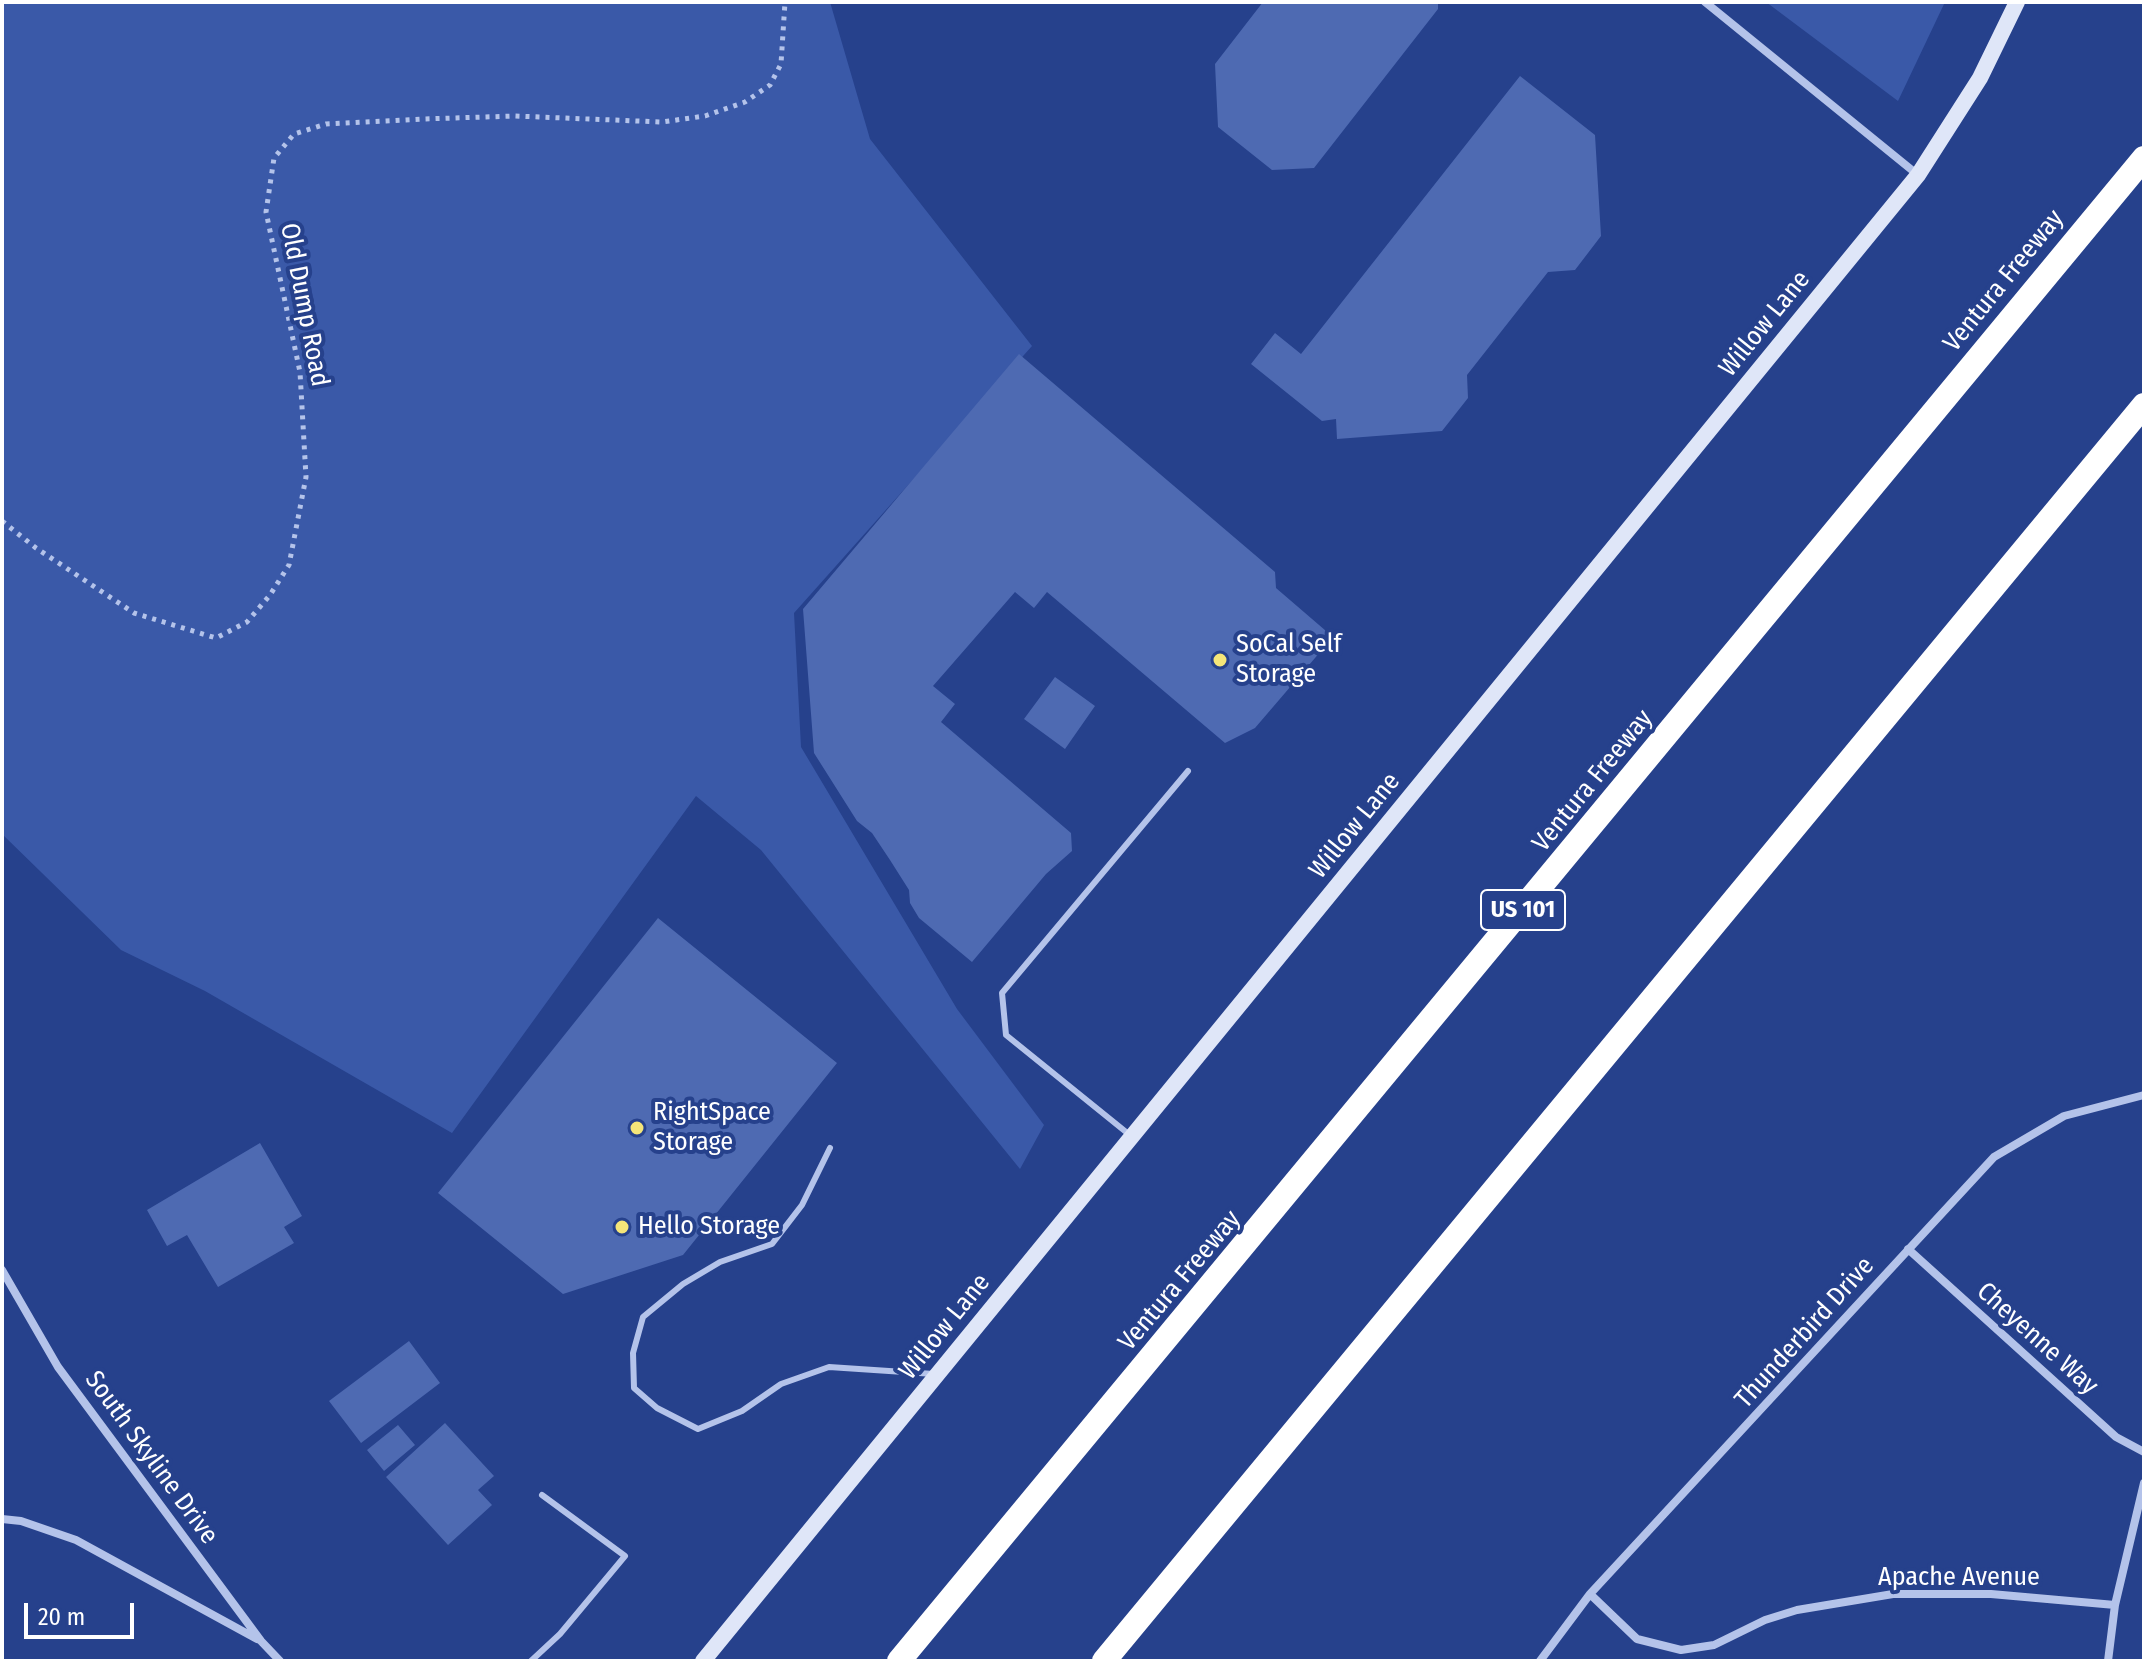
<!DOCTYPE html>
<style>
body{margin:0}
#map{position:relative;width:2146px;height:1663px;overflow:hidden;background:#26418c;font-family:"Fira Sans Condensed",sans-serif}
canvas{display:block}
.frame{position:absolute;inset:0;border:4px solid #fff;pointer-events:none}
.scale{position:absolute;left:24px;top:1603px;width:110px;height:36px;box-sizing:border-box;border:4px solid #fff;border-top:0;padding-left:10px;font-size:24px;line-height:28px;white-space:nowrap;color:#fff;-webkit-text-stroke:6px #26418c;paint-order:stroke}
</style>
<div id="map">
<canvas width="2146" height="1663"></canvas>
<div class="frame"></div>
<div class="scale">20 m</div>
</div>
<script>
const ctx = document.querySelector('canvas').getContext('2d');
ctx.lineJoin = 'round';
function fill(path, color) {
  ctx.fillStyle = color;
  ctx.fill(path, 'evenodd');
}
function poly(rows) {
  const path = new Path2D();
  for (const r of rows) {
    path.moveTo(r[0], r[1]);
    for (let i = 2; i < r.length; i += 2) path.lineTo(r[i], r[i + 1]);
  }
  return path;
}
function trace(path, color, width, dash) {
  ctx.strokeStyle = color;
  ctx.lineWidth = width;
  ctx.lineCap = dash ? 'butt' : 'round';
  ctx.setLineDash(dash || []);
  ctx.stroke(path);
}
function label(font, color, halo, rows, align = 'center') {
  ctx.font = font + ' "Fira Sans Condensed",sans-serif';
  ctx.lineWidth = 8;
  ctx.setLineDash([]);
  ctx.textBaseline = 'middle';
  ctx.strokeStyle = halo;
  ctx.fillStyle = color;
  for (const [text, x, y, turn = 0] of rows) {
    ctx.save();
    ctx.translate(x, y);
    ctx.rotate((+turn || 0) * Math.PI / 180);
    ctx.textAlign = isNaN(turn) ? turn : align;
    if (halo) ctx.strokeText(text, 0, 0);
    ctx.fillText(text, 0, 0);
    ctx.restore();
  }
}
fill(poly([
 [2,2,830,2,870,139,1032,346,794,613,801,747,957,1009,1044,1125,1020,1169,761,850,696,796,452,1133,205,991,121,950,2,834],
 [1766,2,1945,2,1898,101]
]), '#3a59a8');
fill(poly([
 [1263,2,1438,2,1438,9,1314,168,1272,170,1218,127,1215,64],
 [1520,76,1595,135,1601,236,1575,270,1548,272,1467,375,1468,398,1442,431,1337,439,1336,419,1322,421,1251,364,1275,333,1301,354],
 [1019,354,1275,572,1276,588,1333,637,1255,728,1225,743,1047,592,1034,608,1015,592,933,686,955,704,941,722,1071,833,1072,851,1046,874,972,962,919,918,910,903,909,890,890,860,872,833,857,821,814,753,803,609],
 [1055,677,1095,706,1065,749,1024,719],
 [658,918,837,1063,683,1255,563,1294,438,1193],
 [260,1143,302,1216,284,1227,294,1243,218,1287,187,1235,167,1246,147,1210],
 [409,1341,440,1383,361,1443,329,1401],
 [445,1423,494,1476,478,1490,492,1505,448,1545,386,1477],
 [398,1425,415,1445,384,1471,367,1450]
]), '#4e6ab2');
trace(poly([
 [2,521,36,548,134,613,216,638,247,622,270,595,289,565,306,477,300,372,266,212,274,158,294,134,326,124,423,119,515,116,662,122,705,116,745,102,770,85,781,64,785,2]
]), '#b4c3ea', 5, [4, 6]);
trace(poly([
 [1131,1136,1006,1035,1002,993,1188,771],
 [830,1148,802,1205,772,1244,720,1262,683,1284,643,1317,633,1353,634,1388,657,1408,698,1429,742,1411,781,1384,829,1367,934,1374],
 [531,1661,560,1634,625,1556,542,1495]
]), '#b4c3ea', 6);
trace(poly([
 [1705,2,1918,175],
 [1908,1249,2116,1437,2144,1452],
 [2,1270,58,1367,261,1641,280,1661],
 [2,1519,21,1521,76,1540,257,1639],
 [1590,1594,1637,1639,1681,1650,1714,1645,1765,1620,1797,1610,1893,1594,1991,1594,2115,1605],
 [1540,1661,1590,1594,1994,1157,2064,1116,2144,1095],
 [2108,1661,2115,1605,2144,1483]
]), '#b4c3ea', 8);
trace(poly([
 [703,1661,1918,175,1980,78,2017,2]
]), '#dfe6f8', 16);
trace(poly([
 [899,1661,2144,158],
 [1104,1661,2144,405]
]), '#fff', 24);
for (const [x, y, r, color] of [
 [1220,660,8,"#f4e579"],
 [637,1128,8,"#f4e579"],
 [622,1227,8,"#f4e579"]
]) {
  const dot = new Path2D();
  dot.arc(x, y, r, 0, 2 * Math.PI);
  ctx.fillStyle = color;
  ctx.fill(dot);
  trace(dot, '#26418c', 3);
}
for (const [x, y, w] of [
 [1523,910,84]
]) {
  const box = new Path2D();
  box.roundRect(x - w / 2, y - 20, w, 40, 6);
  ctx.fillStyle = '#26418c';
  ctx.fill(box);
  trace(box, '#fff', 2);
}
label('bold 24px', '#fff', null, [
 ["US 101",1523,910]
]);
label('26px', '#fff', '#26418c', [
 ["Ventura Freeway",2004,281,-51],
 ["Old Dump Road",304,305,79],
 ["Willow Lane",1765,324,-51],
 ["Ventura Freeway",1593,781,-51],
 ["Willow Lane",1355,826,-51],
 ["Ventura Freeway",1180,1281,-50],
 ["Willow Lane",945,1327,-51],
 ["Thunderbird Drive",1805,1333,-48],
 ["Cheyenne Way",2037,1339,42],
 ["South Skyline Drive",151,1458,54],
 ["Apache Avenue",1959,1578]
]);
label('26px', '#fff', '#26418c', [
 ["SoCal Self",1236,645],
 ["Storage",1236,675],
 ["RightSpace",653,1113],
 ["Storage",653,1143],
 ["Hello Storage",638,1227]
], 'left');
</script>
